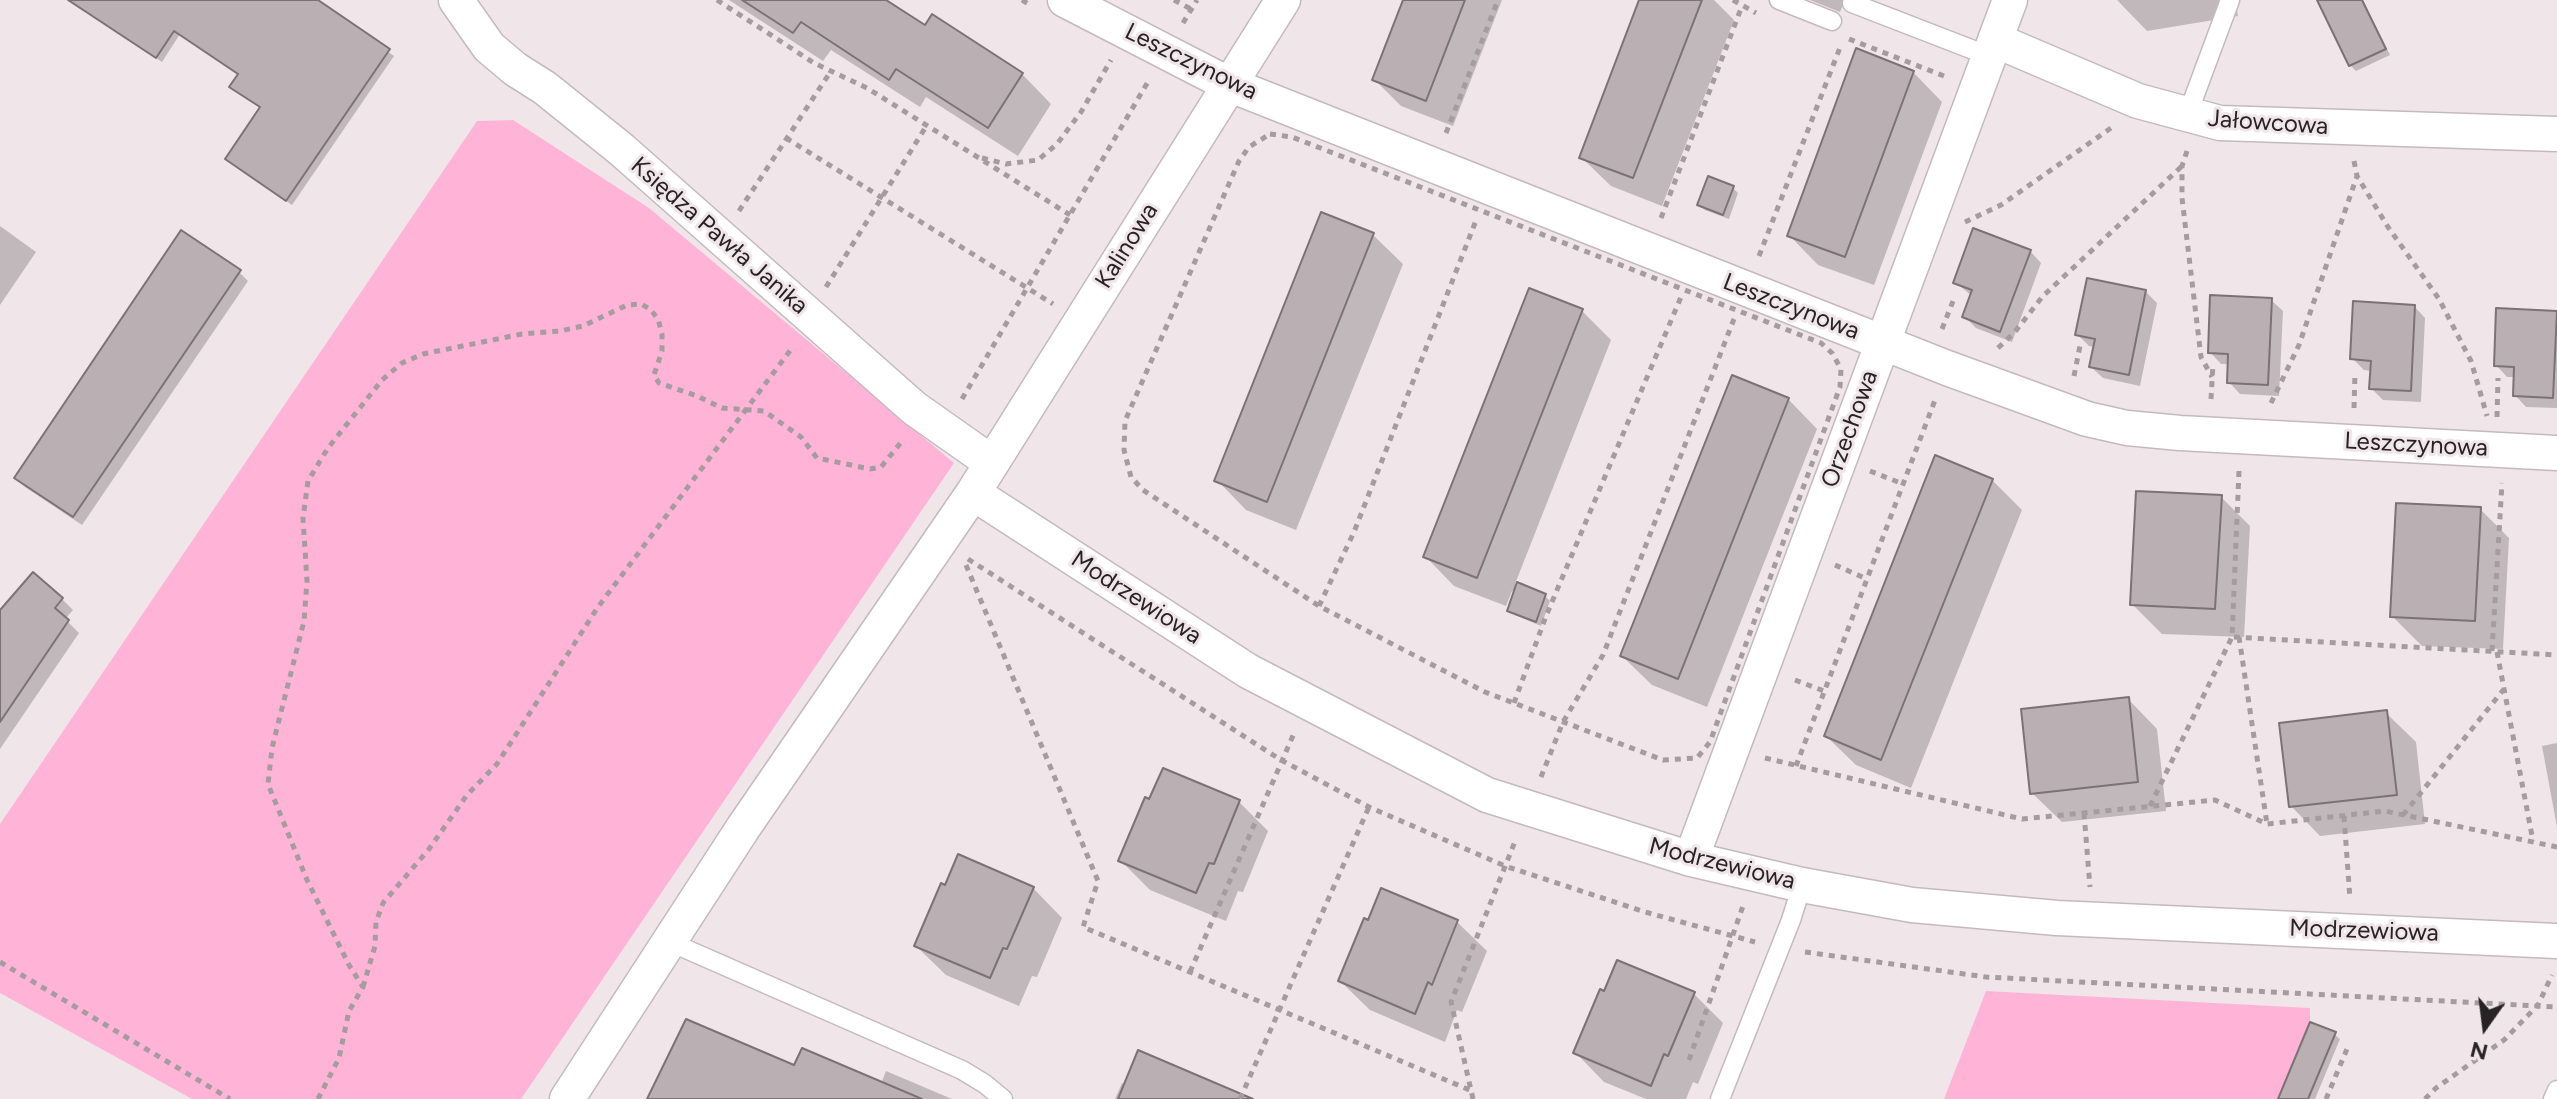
<!DOCTYPE html>
<meta charset="utf-8">
<style>
body{margin:0}
#map{position:relative;width:2557px;height:1099px;overflow:hidden;background:#f0e6ea;font-family:Figtree,sans-serif}
canvas{display:block}
.north{position:absolute;left:2445px;top:987px;width:80px;height:80px;-webkit-text-stroke:6px #f0e6ea;paint-order:stroke;rotate:194deg;font-size:22px;font-weight:700;line-height:32px;text-align:center;color:#272324}
.north::after{content:'';display:block;margin:auto;width:28px;height:36px;background:#272324;clip-path:polygon(50% 0,100% 100%,50% 72%,0 100%)}
</style>
<div id="map">
<canvas width="2557" height="1099"></canvas>
<div class="north">N</div>
</div>
<script>
const ctx = document.querySelector('canvas').getContext('2d');
ctx.lineJoin = 'round';
function fill(path, color) {
  ctx.fillStyle = color;
  ctx.fill(path, 'evenodd');
}
function poly(rows) {
  const path = new Path2D();
  for (const r of rows) {
    path.moveTo(r[0], r[1]);
    for (let i = 2; i < r.length; i += 2) path.lineTo(r[i], r[i + 1]);
  }
  return path;
}
function trace(path, color, width, dash) {
  ctx.strokeStyle = color;
  ctx.lineWidth = width;
  ctx.lineCap = dash ? 'butt' : 'round';
  ctx.setLineDash(dash || []);
  ctx.stroke(path);
}
function label(font, color, halo, rows, align = 'center') {
  ctx.font = font + ' Figtree,sans-serif';
  ctx.lineWidth = 6;
  ctx.setLineDash([]);
  ctx.textBaseline = 'middle';
  ctx.strokeStyle = halo;
  ctx.fillStyle = color;
  for (const [text, x, y, turn = 0] of rows) {
    ctx.save();
    ctx.translate(x, y);
    ctx.rotate((+turn || 0) * Math.PI / 180);
    ctx.textAlign = isNaN(turn) ? turn : align;
    if (halo) ctx.strokeText(text, 0, 0);
    ctx.fillText(text, 0, 0);
    ctx.restore();
  }
}
fill(poly([
 [513,120,649,208,954,463,521,1099,192,1099,0,993,0,824,477,121],
 [1986,991,2310,1008,2310,1022,2278,1099,1944,1099]
]), '#ffb4d7');
fill(poly([
 [69,0,314,0,394,56,292,205,227,159,262,108,240,75,180,34,162,62],
 [729,0,882,0,926,28,1022,74,1051,104,1018,156,926,97,920,107,831,50,823,61],
 [1405,0,1502,0,1453,126,1401,106,1374,79],
 [1641,0,1714,0,1734,20,1662,206,1611,186,1581,157],
 [1810,0,1845,0,1840,12],
 [2117,0,2235,0,2238,16,2147,31],
 [2319,0,2363,0,2390,55,2356,71,2350,65],
 [1913,72,1942,102,1874,285,1818,265,1789,235],
 [1733,188,1738,193,1729,219,1705,210,1699,205],
 [0,226,36,252,0,305],
 [1373,235,1403,264,1296,530,1246,510,1217,480],
 [2030,251,2041,263,2012,342,1976,328,1964,316,1972,296,1955,282],
 [239,272,248,281,82,525,25,487,16,478],
 [2145,291,2157,303,2140,386,2103,378,2091,367,2095,347,2089,346,2077,334],
 [2271,300,2283,311,2279,396,2240,394,2229,382,2230,364,2221,364,2210,352],
 [2414,306,2425,318,2421,402,2383,400,2371,388,2372,371,2364,370,2352,358],
 [2498,310,2557,313,2557,408,2526,407,2515,395,2515,377,2507,377,2496,365],
 [1582,311,1611,340,1515,584,1545,596,1550,601,1541,626,1515,615,1509,610,1516,592,1512,591,1506,606,1454,586,1425,556],
 [1788,399,1817,429,1707,707,1652,685,1622,656],
 [1992,480,2022,510,1911,788,1856,765,1826,736],
 [2221,497,2250,526,2244,637,2162,634,2132,604],
 [2480,509,2509,538,2503,649,2422,646,2392,616],
 [62,599,73,610,65,619,79,633,0,749,0,613],
 [2128,699,2157,729,2166,811,2062,822,2032,793],
 [2386,713,2416,742,2425,824,2320,836,2291,806],
 [2557,743,2557,827,2542,746],
 [1239,802,1268,831,1243,892,1238,891,1226,921,1150,890,1121,861],
 [1033,888,1062,918,1037,977,1032,976,1019,1006,946,975,916,946],
 [1382,891,1457,922,1487,951,1462,1012,1457,1010,1445,1042,1370,1010,1340,981],
 [1694,994,1723,1023,1698,1084,1693,1082,1686,1099,1646,1099,1604,1082,1575,1052],
 [2334,1034,2340,1039,2315,1099,2280,1099],
 [795,1068,881,1084,886,1071,952,1099,649,1099],
 [1122,1083,1126,1085,1229,1099,1115,1099]
]), '#0003');
const building = poly([
 [68,0,318,0,390,49,286,201,225,159,260,107,229,87,238,74,174,31,156,58,68,0],
 [742,0,886,0,925,25,932,14,1023,73,988,128,896,69,889,80,801,22,793,33,742,0],
 [1403,0,1465,0,1426,101,1372,80,1403,0],
 [1639,0,1702,0,1633,178,1579,158,1639,0],
 [2317,0,2362,0,2386,49,2349,66,2317,0],
 [1856,48,1914,71,1845,257,1787,236,1856,48],
 [1708,176,1734,186,1723,215,1697,205,1708,176],
 [1321,212,1374,233,1267,502,1214,481,1321,212],
 [1973,228,2031,250,2000,332,1962,317,1972,290,1953,283,1973,228],
 [181,230,241,270,73,517,14,478,181,230],
 [2087,278,2146,290,2129,375,2089,367,2095,339,2075,335,2087,278],
 [1529,288,1583,309,1477,578,1423,557,1529,288],
 [2210,295,2272,298,2268,385,2227,383,2228,354,2208,353,2210,295],
 [2353,301,2415,305,2411,391,2369,389,2371,361,2350,359,2353,301],
 [2496,308,2557,311,2553,398,2513,396,2514,367,2494,366,2496,308],
 [1732,375,1789,398,1678,679,1620,656,1732,375],
 [1935,455,1993,479,1881,760,1824,736,1935,455],
 [2136,491,2222,495,2215,609,2130,605,2136,491],
 [2396,503,2481,507,2475,621,2390,617,2396,503],
 [33,572,63,598,55,608,69,620,0,722,0,610,33,572],
 [1517,582,1546,594,1536,622,1507,611,1517,582],
 [2129,697,2138,782,2030,794,2021,709,2129,697],
 [2387,710,2397,795,2289,807,2279,723,2387,710],
 [1163,768,1240,800,1214,864,1209,863,1196,893,1118,861,1145,797,1149,799,1163,768],
 [958,854,1034,887,1007,949,1003,948,990,978,914,946,941,883,945,885,958,854],
 [1381,888,1458,920,1432,985,1428,982,1415,1014,1338,981,1364,918,1368,920,1381,888],
 [1617,960,1695,992,1668,1056,1664,1054,1651,1086,1573,1053,1600,989,1604,991,1617,960],
 [686,1019,794,1065,802,1048,922,1099,647,1099,686,1019],
 [2310,1022,2336,1032,2308,1099,2278,1099,2310,1022],
 [1138,1050,1253,1099,1118,1099,1138,1050]
]);
fill(building, '#bab0b4');
trace(building, '#7b7276', 2);
const lane = poly([
 [1779,0,1832,21],
 [1852,3,1989,56],
 [2187,116,2230,0],
 [670,942,962,1070,985,1084,1003,1099],
 [1720,1099,1791,920,1802,885],
 [2553,1099,2557,1090]
]);
const street = poly([
 [456,0,489,47,515,69,545,88,622,150,914,408,992,463],
 [1065,0,1228,84,1947,368,2087,419,2127,428,2180,433,2557,453],
 [1995,40,2138,101,2220,123,2557,134],
 [973,493,1248,671,1487,795,1691,859,1802,885,1912,905,2057,918,2557,941],
 [1691,859,2010,0],
 [567,1099,743,828,973,493,1283,0]
]);
trace(lane, '#c4babe', 21);
trace(street, '#c4babe', 37);
trace(poly([
 [717,0,814,63,867,88,1070,215],
 [1022,0,1032,6],
 [1174,0,1191,9],
 [1733,0,1756,13],
 [1183,23,1197,0],
 [1849,39,1944,76],
 [1446,133,1498,0],
 [1270,134,1292,137,1821,343,1832,353,1841,369,1840,387,1710,742,1697,758,1663,760,1485,692,1319,606,1143,490,1131,477,1124,450,1125,421,1239,161,1249,147,1270,134],
 [786,138,1053,304],
 [2187,151,2182,166,2182,198,2201,357,2212,377],
 [982,158,1006,164,1038,160,1057,144,1081,112,1111,60],
 [2354,161,2357,176,2388,227,2439,299,2471,361,2487,416],
 [739,211,831,71],
 [1661,218,1742,6],
 [1965,222,2001,205,2111,128],
 [1759,256,1841,45],
 [826,287,927,125],
 [1942,329,1955,296],
 [1998,348,2014,333,2043,296,2182,166],
 [2074,376,2080,346],
 [962,399,1149,80],
 [2211,399,2213,364],
 [2271,403,2299,345,2357,176],
 [2354,408,2355,373],
 [2497,417,2498,378],
 [1870,471,1903,484],
 [2239,471,2232,637,2557,655],
 [968,559,1281,760,1369,807,1505,866,1645,912,1755,942],
 [966,565,1098,881,1083,927,1472,1091],
 [1835,565,1867,579],
 [1319,606,1354,532,1477,218],
 [2239,637,2267,824],
 [2492,651,2502,483],
 [2497,652,2533,841],
 [1795,680,1824,691],
 [1514,703,1546,616,1681,297],
 [1765,758,2022,819,2215,800,2267,824,2385,811,2557,847],
 [1796,766,1935,400],
 [1541,777,1563,722,1603,655,1734,319],
 [2150,806,2232,637],
 [2084,813,2090,887],
 [2403,815,2504,689],
 [2344,816,2350,899],
 [1805,952,1986,977,2557,1007],
 [0,962,230,1099],
 [1190,972,1295,731],
 [363,987,375,946,376,922,383,903,429,849,467,795,497,764,598,607,792,348],
 [1689,1060,1743,906],
 [318,1099,339,1058,349,1011,363,987,349,965,307,880,268,784,272,748,304,621,307,581,303,518,308,481,328,448,382,380,402,363,423,354,522,334,560,331,583,326,627,305,641,304,650,309,658,319,662,334,662,351,654,375,659,383,697,396,722,408,764,411,801,437,817,458,870,469,881,467,903,440],
 [1240,1099,1369,807],
 [1473,1099,1451,1002,1516,839],
 [2326,1099,2347,1049],
 [2425,1099,2436,1088,2504,1040,2538,1005,2552,975]
]), '#a49c9f', 5, [6, 6]);
trace(lane, '#fff', 18);
trace(street, '#fff', 34);
label('24px', '#272324', '#f0e6ea', [
 ["Leszczynowa",1191,62,26],
 ["Jałowcowa",2268,123,4],
 ["Księdza Pawła Janika",719,236,41],
 ["Kalinowa",1127,246,-58],
 ["Leszczynowa",1791,307,21],
 ["Orzechowa",1850,429,-70],
 ["Leszczynowa",2416,445,3],
 ["Modrzewiowa",1136,598,33],
 ["Modrzewiowa",1722,864,14],
 ["Modrzewiowa",2364,931,2]
]);
</script>
